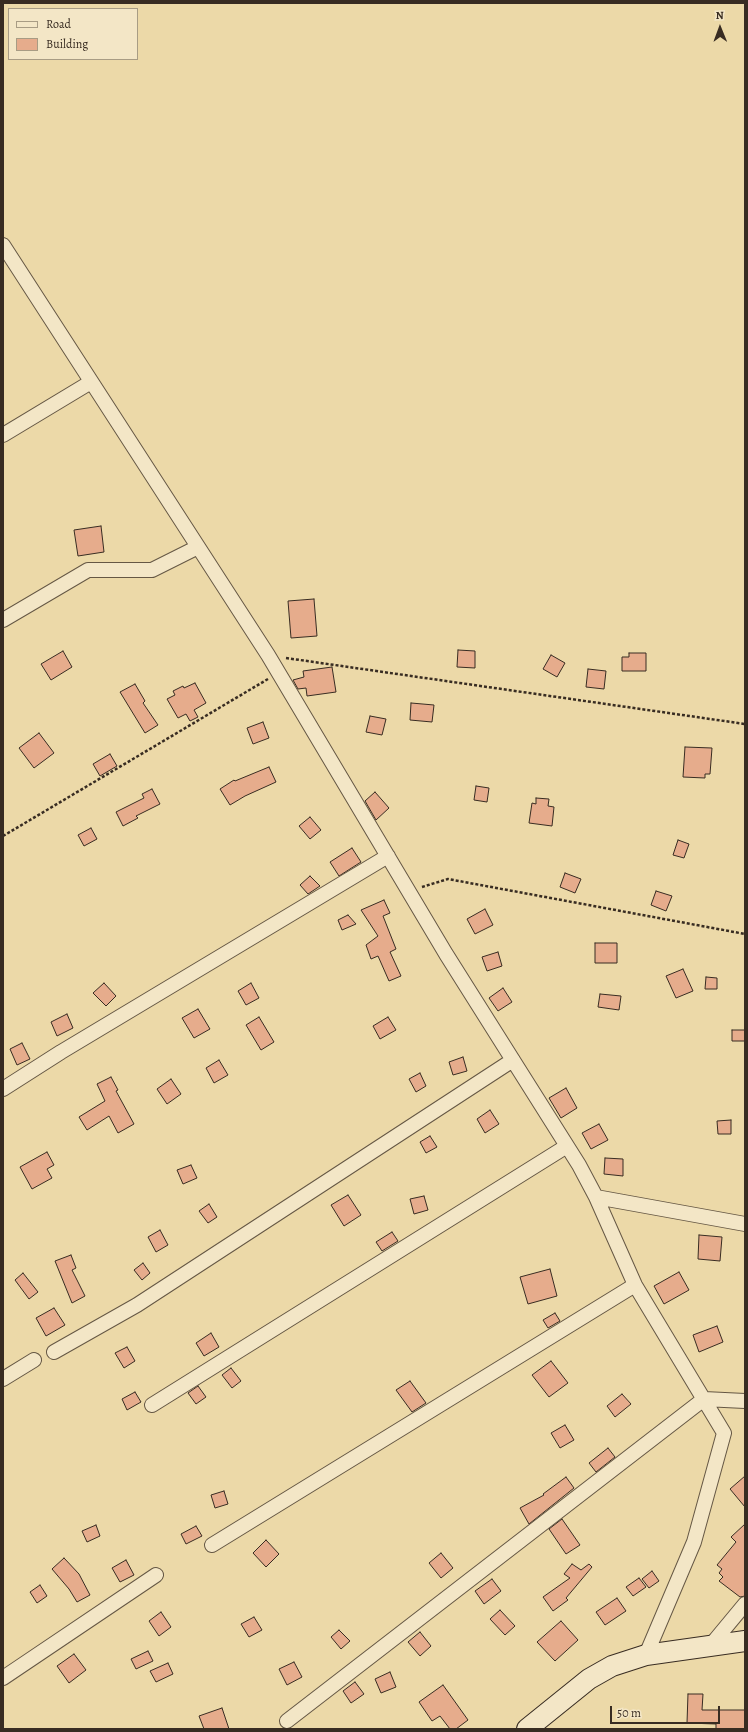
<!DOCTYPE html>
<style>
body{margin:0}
#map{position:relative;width:748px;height:1732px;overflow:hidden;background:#ecd9a8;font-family:Alegreya,serif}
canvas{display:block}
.frame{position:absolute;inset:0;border:4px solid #382c22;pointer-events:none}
.legend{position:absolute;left:8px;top:8px;width:130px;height:52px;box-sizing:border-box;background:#f3e6c6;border:1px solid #a89c84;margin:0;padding:5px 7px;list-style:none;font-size:12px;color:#382c22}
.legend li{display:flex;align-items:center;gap:8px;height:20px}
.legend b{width:20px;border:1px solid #a89c84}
.north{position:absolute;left:700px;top:8px;width:40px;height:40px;-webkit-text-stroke:3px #f3e6c6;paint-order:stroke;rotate:359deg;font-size:11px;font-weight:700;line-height:16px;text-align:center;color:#382c22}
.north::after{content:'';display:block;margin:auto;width:14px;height:18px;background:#382c22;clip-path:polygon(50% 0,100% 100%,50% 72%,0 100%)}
.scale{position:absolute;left:610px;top:1706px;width:110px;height:18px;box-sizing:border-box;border:2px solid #382c22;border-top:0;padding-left:5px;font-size:12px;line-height:14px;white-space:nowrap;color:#382c22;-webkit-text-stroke:3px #f3e6c6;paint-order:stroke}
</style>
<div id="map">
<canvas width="748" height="1732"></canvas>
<div class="frame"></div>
<ul class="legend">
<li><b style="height:5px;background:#f3e6c6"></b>Road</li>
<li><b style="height:11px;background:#e6ac8c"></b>Building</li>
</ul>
<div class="north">N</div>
<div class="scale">50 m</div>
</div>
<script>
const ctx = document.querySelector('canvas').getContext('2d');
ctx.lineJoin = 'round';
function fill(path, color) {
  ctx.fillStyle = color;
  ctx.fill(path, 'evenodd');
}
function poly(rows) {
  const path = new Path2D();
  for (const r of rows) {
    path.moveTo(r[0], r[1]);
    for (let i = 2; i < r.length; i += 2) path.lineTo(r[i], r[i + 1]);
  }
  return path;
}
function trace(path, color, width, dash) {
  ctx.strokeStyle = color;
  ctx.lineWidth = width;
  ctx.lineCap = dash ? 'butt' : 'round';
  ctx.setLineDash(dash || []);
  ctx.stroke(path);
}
const building = poly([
 [101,526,104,552,78,556,74,530,101,526],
 [314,599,317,636,291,638,288,601,314,599],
 [458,650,475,651,475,668,457,667,458,650],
 [63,651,72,667,51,680,41,664,63,651],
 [629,653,646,653,646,671,622,671,622,657,629,657,629,653],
 [551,655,565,663,557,677,543,669,551,655],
 [332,667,336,692,307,696,306,688,298,689,293,680,304,677,303,671,332,667],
 [588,669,606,671,604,689,586,687,588,669],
 [195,683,206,703,194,710,198,717,190,721,186,714,178,718,167,699,175,695,173,691,183,686,184,688,195,683],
 [135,684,145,701,143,703,158,725,145,733,120,692,135,684],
 [411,703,434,705,432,722,410,720,411,703],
 [370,716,386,719,382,735,366,732,370,716],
 [263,722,269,738,253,744,247,728,263,722],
 [39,733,54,753,34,768,19,748,39,733],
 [685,747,712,748,710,774,705,774,705,778,683,777,685,747],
 [110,754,117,766,100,776,93,764,110,754],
 [269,767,276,782,245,796,230,805,220,789,234,780,235,781,269,767],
 [476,786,489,788,487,802,474,800,476,786],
 [152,789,160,804,136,816,138,818,123,826,116,812,144,798,142,794,152,789],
 [375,792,389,808,376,820,365,801,375,792],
 [536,798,549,799,548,806,554,807,552,826,529,823,532,803,536,804,536,798],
 [310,817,321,830,310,839,299,826,310,817],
 [91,828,97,839,84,846,78,835,91,828],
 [678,840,689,844,684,858,673,855,678,840],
 [352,848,361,862,339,876,330,862,352,848],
 [565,873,581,879,575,893,560,887,565,873],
 [310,876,320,886,308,894,300,885,310,876],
 [656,891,672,896,666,911,651,905,656,891],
 [384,900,390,913,383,916,396,949,390,952,401,976,389,981,378,956,371,959,366,945,378,936,361,910,384,900],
 [485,909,493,925,475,934,467,919,485,909],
 [348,915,356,924,342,930,338,920,348,915],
 [595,943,617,943,617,963,595,963,595,943],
 [498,952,502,966,487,971,482,957,498,952],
 [683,969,693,991,676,998,666,976,683,969],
 [706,977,717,978,717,989,705,989,706,977],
 [104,983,116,996,106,1006,93,993,104,983],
 [251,983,259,998,246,1005,238,991,251,983],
 [503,988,512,1002,498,1011,489,998,503,988],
 [600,994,621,996,619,1010,598,1007,600,994],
 [198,1009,210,1029,194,1038,182,1018,198,1009],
 [67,1014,73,1028,57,1036,51,1022,67,1014],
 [259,1017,274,1042,261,1050,246,1025,259,1017],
 [388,1017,396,1030,380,1039,373,1026,388,1017],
 [732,1030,745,1030,745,1041,732,1041,732,1030],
 [22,1043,30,1059,17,1065,10,1049,22,1043],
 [463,1057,467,1071,453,1075,449,1062,463,1057],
 [219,1060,228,1075,214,1083,206,1068,219,1060],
 [420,1073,426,1086,416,1092,409,1079,420,1073],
 [111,1077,118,1090,116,1091,134,1124,118,1133,109,1116,87,1130,79,1117,105,1101,97,1084,111,1077],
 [171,1079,181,1094,167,1104,157,1089,171,1079],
 [566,1088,577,1108,561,1118,549,1098,566,1088],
 [490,1110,499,1124,485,1133,477,1119,490,1110],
 [731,1120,731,1134,718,1134,717,1121,731,1120],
 [599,1124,608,1140,591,1149,582,1133,599,1124],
 [430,1136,437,1147,426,1153,420,1142,430,1136],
 [47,1152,54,1165,47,1169,52,1178,32,1189,20,1167,47,1152],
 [605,1158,623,1159,623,1176,604,1174,605,1158],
 [191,1165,197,1178,183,1184,177,1170,191,1165],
 [348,1195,361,1215,344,1226,331,1205,348,1195],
 [424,1196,428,1210,414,1214,410,1199,424,1196],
 [209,1204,217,1217,208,1223,199,1211,209,1204],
 [160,1230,168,1245,156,1252,148,1237,160,1230],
 [392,1232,398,1241,382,1251,376,1242,392,1232],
 [699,1235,722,1237,720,1261,698,1259,699,1235],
 [71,1255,76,1268,72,1270,85,1296,72,1303,55,1261,71,1255],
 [143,1263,150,1273,142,1280,134,1270,143,1263],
 [550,1269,557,1296,528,1304,520,1277,550,1269],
 [679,1272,689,1290,664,1304,654,1286,679,1272],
 [23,1273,38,1292,29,1299,15,1280,23,1273],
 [54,1308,65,1325,46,1336,36,1318,54,1308],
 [555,1313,560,1321,548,1328,543,1320,555,1313],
 [717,1326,723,1342,699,1352,693,1335,717,1326],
 [211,1333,219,1347,204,1356,196,1343,211,1333],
 [127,1347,135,1361,124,1368,115,1353,127,1347],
 [551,1361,568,1383,549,1397,532,1375,551,1361],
 [231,1368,241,1381,232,1388,222,1375,231,1368],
 [410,1381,426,1403,412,1412,396,1390,410,1381],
 [198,1386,206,1397,196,1404,188,1393,198,1386],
 [135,1392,141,1402,127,1410,122,1399,135,1392],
 [622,1394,631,1404,615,1417,607,1406,622,1394],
 [565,1425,574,1440,560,1448,551,1433,565,1425],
 [608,1448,615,1457,596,1472,589,1463,608,1448],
 [745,1476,745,1507,730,1489,745,1476],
 [566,1477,574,1488,529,1524,520,1508,544,1495,543,1494,566,1477],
 [224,1491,228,1504,215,1508,211,1495,224,1491],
 [562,1519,580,1545,566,1554,549,1529,562,1519],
 [745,1524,745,1596,740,1597,719,1581,723,1577,719,1573,722,1569,717,1565,736,1542,731,1537,745,1524],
 [96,1525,100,1536,87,1542,82,1531,96,1525],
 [196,1526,202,1536,186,1544,181,1534,196,1526],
 [266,1540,279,1554,266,1567,253,1553,266,1540],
 [441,1553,453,1568,441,1578,429,1563,441,1553],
 [64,1558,79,1574,90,1595,77,1602,69,1589,52,1569,64,1558],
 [126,1560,134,1575,120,1582,112,1568,126,1560],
 [572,1564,581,1570,589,1564,592,1567,566,1598,568,1600,553,1611,543,1597,570,1578,564,1574,572,1564],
 [652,1571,659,1581,649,1588,642,1579,652,1571],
 [639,1578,646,1587,633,1596,626,1587,639,1578],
 [492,1579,501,1591,484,1604,475,1591,492,1579],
 [40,1585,47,1596,37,1603,30,1592,40,1585],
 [617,1598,626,1611,605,1625,596,1612,617,1598],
 [500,1610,515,1626,505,1635,490,1619,500,1610],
 [161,1612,171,1627,159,1636,149,1621,161,1612],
 [254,1617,262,1630,249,1637,241,1624,254,1617],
 [561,1621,578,1640,555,1661,537,1642,561,1621],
 [339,1630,350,1641,341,1649,331,1637,339,1630],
 [420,1632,431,1646,420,1656,408,1642,420,1632],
 [148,1651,153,1661,136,1669,131,1659,148,1651],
 [74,1654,86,1670,69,1683,57,1666,74,1654],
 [294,1662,302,1677,287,1685,279,1669,294,1662],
 [168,1663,173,1674,156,1682,150,1671,168,1663],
 [390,1672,396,1687,381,1693,375,1679,390,1672],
 [355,1682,364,1694,351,1703,343,1691,355,1682],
 [443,1685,468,1720,456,1729,450,1729,440,1716,432,1721,419,1702,443,1685],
 [688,1694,703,1694,702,1710,745,1710,745,1729,716,1729,716,1724,687,1723,688,1694],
 [222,1708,229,1729,204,1729,199,1716,222,1708]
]);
fill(building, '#e6ac8c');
trace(building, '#382c22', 1);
const street = poly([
 [3,245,268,655,446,954,579,1165,596,1197,635,1285,724,1433,694,1542,646,1655],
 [3,435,91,382],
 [3,620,88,570,152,570,198,547],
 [3,1089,61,1052,388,856],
 [596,1197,745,1224],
 [54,1352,137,1305,513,1060],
 [3,1379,34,1360],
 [152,1405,567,1146],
 [212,1545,635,1285],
 [711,1645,745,1604],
 [3,1678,156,1575],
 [287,1721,704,1399,745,1401]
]);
const secondary = poly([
 [527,1729,589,1679,612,1666,646,1655,745,1641]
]);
trace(street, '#655744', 16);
trace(secondary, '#382c22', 22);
trace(poly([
 [286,658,745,724],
 [3,836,268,679],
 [422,887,448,879,745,934]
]), '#382c22', 2.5, [3, 2]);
trace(street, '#f3e6c6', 14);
trace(secondary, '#f3e6c6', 20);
</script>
